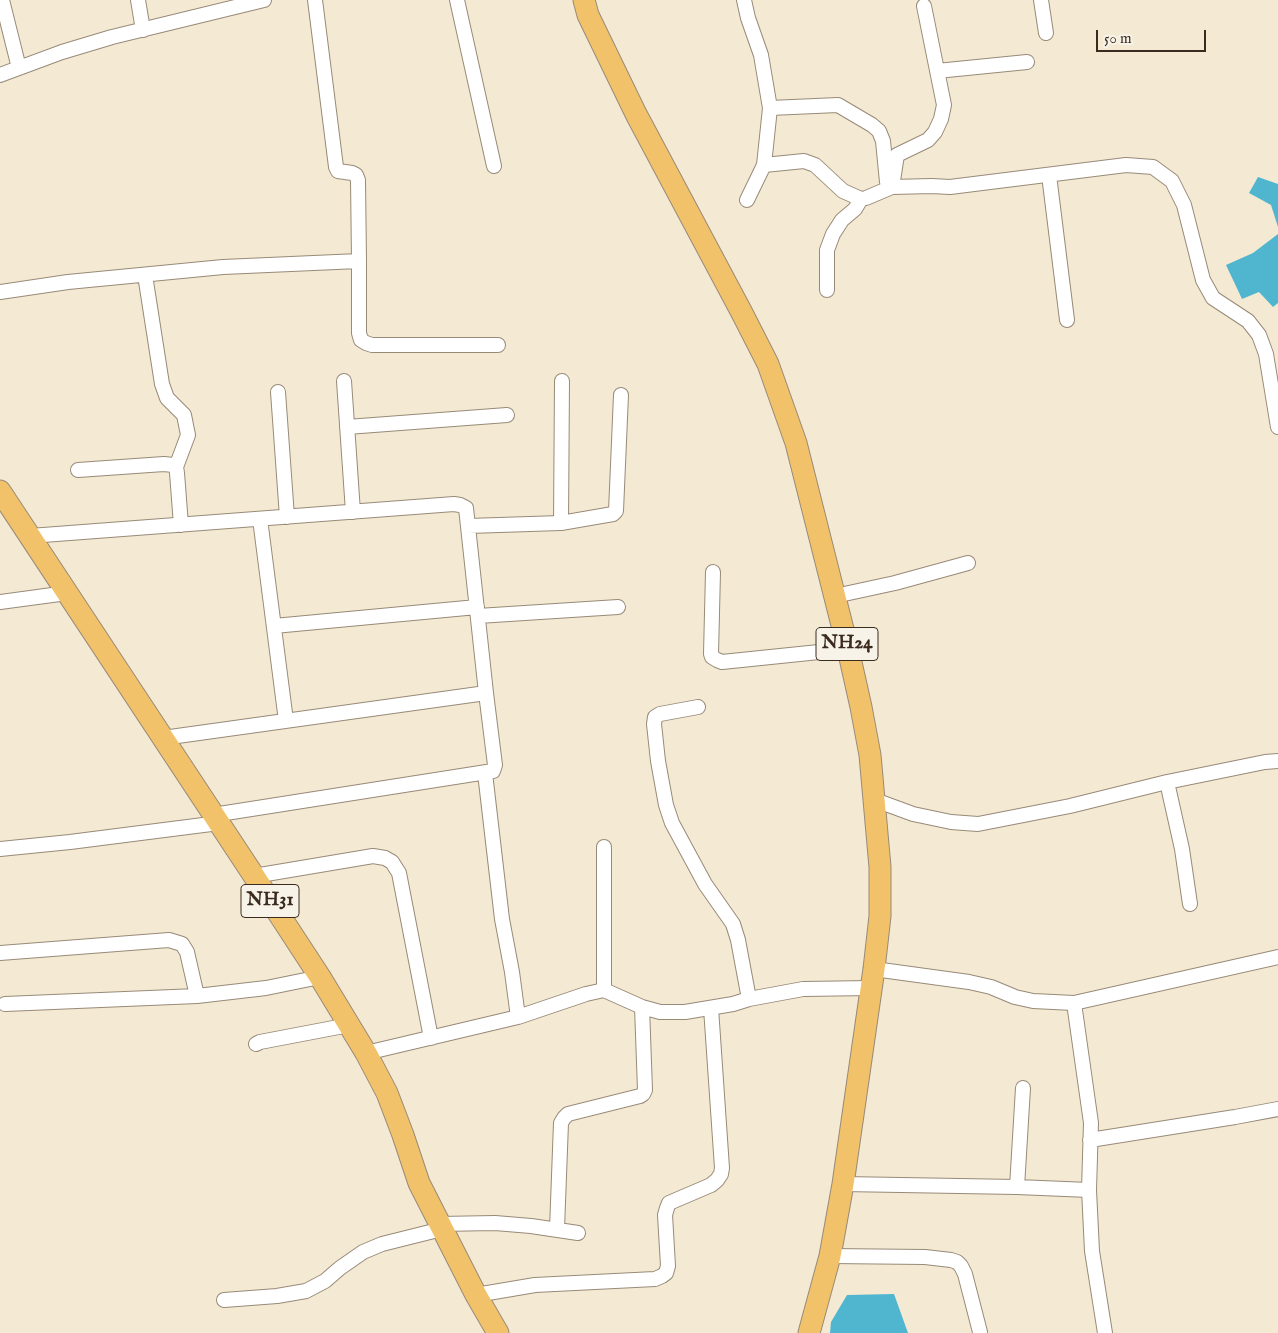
<!DOCTYPE html>
<style>
body{margin:0}
#map{position:relative;width:1278px;height:1333px;overflow:hidden;background:#f4e9d3;font-family:"IM FELL English",serif}
canvas{display:block}
.scale{position:absolute;left:1096px;top:30px;width:110px;height:22px;box-sizing:border-box;border:2px solid #3b2a1e;border-top:0;padding-left:6px;font-size:15px;line-height:18px;white-space:nowrap;color:#3b2a1e;-webkit-text-stroke:4px #f7f3e8;paint-order:stroke}
</style>
<div id="map">
<canvas width="1278" height="1333"></canvas>
<div class="scale">50 m</div>
</div>
<script>
const ctx = document.querySelector('canvas').getContext('2d');
ctx.lineJoin = 'round';
function fill(path, color) {
  ctx.fillStyle = color;
  ctx.fill(path, 'evenodd');
}
function poly(rows) {
  const path = new Path2D();
  for (const r of rows) {
    path.moveTo(r[0], r[1]);
    for (let i = 2; i < r.length; i += 2) path.lineTo(r[i], r[i + 1]);
  }
  return path;
}
function trace(path, color, width, dash) {
  ctx.strokeStyle = color;
  ctx.lineWidth = width;
  ctx.lineCap = dash ? 'butt' : 'round';
  ctx.setLineDash(dash || []);
  ctx.stroke(path);
}
function label(font, color, halo, rows, align = 'center') {
  ctx.font = font + ' "IM FELL English",serif';
  ctx.lineWidth = 4;
  ctx.setLineDash([]);
  ctx.textBaseline = 'middle';
  ctx.strokeStyle = halo;
  ctx.fillStyle = color;
  for (const [text, x, y, turn = 0] of rows) {
    ctx.save();
    ctx.translate(x, y);
    ctx.rotate((+turn || 0) * Math.PI / 180);
    ctx.textAlign = isNaN(turn) ? turn : align;
    if (halo) ctx.strokeText(text, 0, 0);
    ctx.fillText(text, 0, 0);
    ctx.restore();
  }
}
fill(poly([
 [1258,177,1278,184,1278,227,1271,205,1249,193],
 [1278,234,1278,303,1273,307,1259,292,1242,299,1226,265,1253,253],
 [894,1294,908,1333,830,1333,831,1322,847,1295]
]), '#50b6cf');
const minor = poly([
 [2,0,19,68],
 [138,0,143,30],
 [315,0,336,167,338,171,352,173,356,175,358,180,359,261,359,333,361,340,366,343,372,345,498,345],
 [457,0,494,166],
 [744,0,748,18,761,55,770,108,764,165,747,200],
 [1041,0,1046,33],
 [937,71,1027,62],
 [0,75,62,52,112,37,264,0],
 [770,108,838,105,872,125,879,131,883,141,887,182],
 [764,165,804,161,815,165,843,191,861,199,866,198,892,187,932,186,950,187,1126,165,1153,167,1172,181,1184,205,1203,280,1213,298,1248,321,1259,335,1266,354,1278,427],
 [1049,175,1067,320],
 [892,187,897,155,928,140,935,132,941,119,944,105,924,6],
 [145,275,162,384,167,398,184,415,188,435,176,467],
 [827,290,827,250,833,234,842,220,855,209,861,199],
 [0,292,68,282,223,267,359,261],
 [344,381,353,512],
 [278,392,287,517],
 [347,427,507,415],
 [78,470,164,464,173,465,176,467,177,473,181,525],
 [260,519,286,721],
 [561,523,613,514,616,511,621,395],
 [468,526,561,523,562,381],
 [30,536,454,504,460,505,466,508,486,693,495,765,493,771,213,815],
 [713,572,711,654,712,657,717,660,722,662,848,649],
 [835,596,895,583,968,563],
 [0,602,67,593],
 [478,616,618,607],
 [274,626,477,607],
 [698,707,660,714,655,717,654,724,658,761,666,805,672,823,705,884,733,924,738,940,749,999],
 [163,738,486,693],
 [485,773,502,919,512,972,518,1017],
 [1167,782,1182,849,1190,904],
 [875,800,913,814,951,822,978,824,1070,806,1167,782,1265,762,1278,761],
 [604,847,604,990],
 [0,849,70,842,219,823],
 [254,876,373,856,385,858,392,862,399,873,431,1038],
 [0,953,169,940,182,944,187,952,197,996],
 [874,969,969,982,991,987,1015,997,1033,1001,1074,1003,1278,957],
 [1074,1003,1091,1123,1089,1190,1092,1251,1105,1333],
 [5,1004,197,996,266,988,320,977],
 [256,1044,260,1042,349,1025],
 [366,1053,518,1017,586,994,604,990,642,1007,660,1012,685,1012,733,1004,749,999,803,989,871,988],
 [1090,1140,1235,1117,1278,1109],
 [843,1184,1017,1187,1089,1190],
 [1017,1187,1023,1088],
 [439,1224,495,1223,531,1226,578,1233],
 [557,1229,561,1123,564,1118,568,1114,640,1096,643,1094,645,1090,642,1007],
 [830,1256,925,1257,951,1260,957,1262,961,1266,965,1274,980,1332],
 [476,1295,535,1285,655,1279,662,1276,666,1273,668,1266,665,1215,667,1208,669,1203,711,1185,717,1180,721,1174,722,1168,711,1008],
 [224,1300,277,1296,306,1291,325,1281,340,1268,363,1252,382,1244,442,1229]
]);
const highway = poly([
 [584,0,588,15,636,114,742,313,768,364,796,443,848,649,861,707,870,755,880,867,880,916,874,969,843,1184,830,1256,809,1333],
 [0,491,254,876,320,977,366,1053,387,1093,403,1135,419,1183,476,1295,498,1333]
]);
trace(minor, '#988a78', 16);
trace(highway, '#988a78', 23);
trace(minor, '#fff', 14);
trace(highway, '#f2c26a', 21);
for (const [x, y, w] of [
 [847,644,62],
 [270,901,58]
]) {
  const box = new Path2D();
  box.roundRect(x - w / 2, y - 16.5, w, 33, 4);
  ctx.fillStyle = '#f7f3e8';
  ctx.fill(box);
  trace(box, '#3b2a1e', 1);
}
label('bold 19px', '#3b2a1e', null, [
 ["NH24",847,644],
 ["NH31",270,901]
]);
</script>
